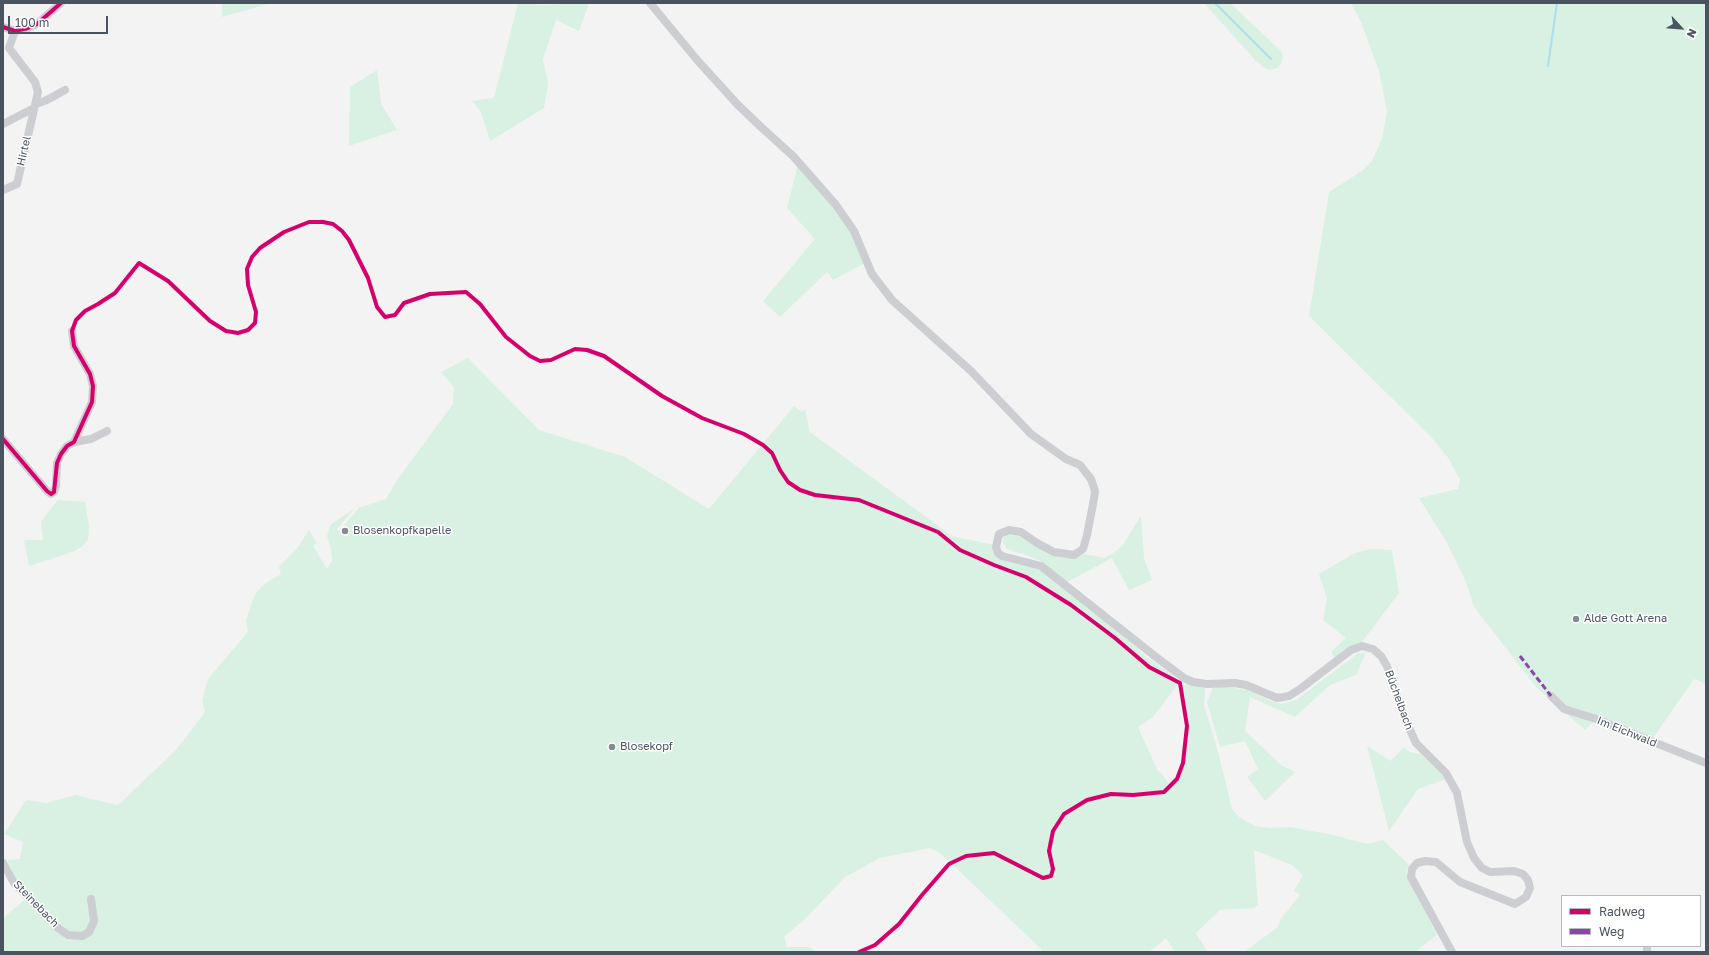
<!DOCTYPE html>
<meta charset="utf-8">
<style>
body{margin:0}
#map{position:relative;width:1709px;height:955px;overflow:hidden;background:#f3f3f3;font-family:"Golos Text",sans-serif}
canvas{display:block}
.frame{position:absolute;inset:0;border:4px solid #495460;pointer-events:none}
.legend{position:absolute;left:1561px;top:895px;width:140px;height:52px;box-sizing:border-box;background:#fff;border:1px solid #b6bbbf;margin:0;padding:5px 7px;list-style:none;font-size:12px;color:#495460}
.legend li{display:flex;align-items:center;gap:8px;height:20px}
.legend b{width:20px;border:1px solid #b6bbbf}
.north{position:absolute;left:1661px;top:8px;width:40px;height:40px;-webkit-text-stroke:3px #fff;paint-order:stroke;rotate:116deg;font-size:11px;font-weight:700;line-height:16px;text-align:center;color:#495460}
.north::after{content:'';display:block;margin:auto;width:14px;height:18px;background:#495460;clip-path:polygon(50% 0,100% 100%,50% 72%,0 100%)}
.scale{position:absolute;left:8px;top:16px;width:100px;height:18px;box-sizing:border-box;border:2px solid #495460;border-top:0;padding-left:5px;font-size:12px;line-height:14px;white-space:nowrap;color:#495460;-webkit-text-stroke:3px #fff;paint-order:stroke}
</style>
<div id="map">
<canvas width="1709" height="955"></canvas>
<div class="frame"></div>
<ul class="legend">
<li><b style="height:5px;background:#d6006c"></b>Radweg</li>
<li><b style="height:5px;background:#8e44ad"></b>Weg</li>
</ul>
<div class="north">N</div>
<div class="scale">100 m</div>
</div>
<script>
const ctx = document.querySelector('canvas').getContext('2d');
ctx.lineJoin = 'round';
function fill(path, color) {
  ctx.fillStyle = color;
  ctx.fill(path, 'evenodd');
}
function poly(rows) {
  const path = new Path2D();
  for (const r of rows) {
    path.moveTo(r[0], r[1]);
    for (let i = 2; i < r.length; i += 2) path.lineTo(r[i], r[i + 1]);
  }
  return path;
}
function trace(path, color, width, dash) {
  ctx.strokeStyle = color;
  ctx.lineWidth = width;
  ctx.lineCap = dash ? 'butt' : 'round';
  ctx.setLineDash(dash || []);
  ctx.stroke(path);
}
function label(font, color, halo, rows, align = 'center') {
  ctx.font = font + ' "Golos Text",sans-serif';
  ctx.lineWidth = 3;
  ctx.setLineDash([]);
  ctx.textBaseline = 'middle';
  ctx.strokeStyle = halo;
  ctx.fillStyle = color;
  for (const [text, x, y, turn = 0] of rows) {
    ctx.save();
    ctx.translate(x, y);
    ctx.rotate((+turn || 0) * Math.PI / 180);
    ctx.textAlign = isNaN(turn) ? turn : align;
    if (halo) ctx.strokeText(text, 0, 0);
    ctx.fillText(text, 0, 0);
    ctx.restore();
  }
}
fill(poly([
 [222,3,271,3,222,17],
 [518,3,542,5,589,3,579,31,556,20,543,59,548,83,544,108,490,141,481,112,472,101,494,98],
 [1204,3,1230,3,1280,50,1283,55,1282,62,1277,68,1270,70,1266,69,1255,60],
 [1351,3,1706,3,1706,684,1694,679,1651,741,1596,719,1585,730,1536,687,1474,607,1466,582,1446,541,1419,498,1458,489,1460,480,1449,459,1432,438,1309,316,1329,192,1362,171,1372,161,1382,139,1387,111,1379,71,1362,24],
 [377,70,381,104,397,130,349,146,350,87],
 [798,164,815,183,853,233,865,263,833,280,827,272,780,317,763,301,815,239,787,208],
 [468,358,539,430,625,457,709,509,794,406,802,412,805,409,810,432,952,536,994,545,998,555,1027,562,1050,577,1118,631,1145,656,1173,675,1178,684,1153,717,1138,727,1157,769,1169,783,1175,786,1180,777,1187,752,1189,733,1184,686,1185,684,1190,683,1203,687,1205,690,1204,705,1217,748,1232,809,1240,818,1255,826,1270,828,1289,827,1334,835,1367,844,1383,840,1409,865,1406,872,1437,935,1415,952,1244,952,1278,927,1280,920,1300,895,1294,891,1303,875,1292,865,1254,850,1258,905,1253,908,1220,910,1196,933,1207,952,1175,952,1166,938,1149,952,1041,952,1041,949,955,867,937,851,930,848,880,858,845,877,807,917,784,937,787,947,809,947,818,952,3,952,3,918,26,899,7,860,20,859,23,842,4,834,26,800,47,803,75,795,118,805,175,751,205,712,202,701,208,679,248,632,246,620,255,594,264,584,281,574,279,567,298,547,309,530,317,543,313,546,327,569,332,560,331,549,327,536,330,526,334,522,354,509,337,529,346,537,349,534,349,529,344,525,359,508,386,499,397,480,453,404,454,387,441,372],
 [58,500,85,502,89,525,88,540,82,547,72,552,29,566,24,540,43,540,41,521],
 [1141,516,1144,558,1152,580,1129,590,1112,558,1067,582,1040,561,1029,556,1007,549,1003,543,1003,538,1008,533,1022,536,1032,545,1058,557,1069,558,1084,554,1104,558,1114,553,1124,543],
 [1370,549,1392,550,1399,593,1362,642,1335,658,1331,652,1346,638,1323,620,1327,598,1319,574,1353,554],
 [1366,652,1356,675,1330,685,1295,717,1250,697,1245,731,1281,765,1295,772,1265,801,1247,777,1258,769,1245,741,1220,747,1207,702,1213,688,1221,686,1247,690,1271,701,1281,704,1296,700,1357,654],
 [1367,746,1391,761,1403,748,1410,752,1421,754,1446,779,1418,789,1389,831]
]), '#d8f1e3');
trace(poly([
 [1215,3,1271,59],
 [1548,66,1557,3]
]), '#addeef', 2);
trace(poly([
 [650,3,698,61,738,105,761,127,793,156,836,205,854,231,872,274,892,300,971,371,1031,434,1066,459,1080,465,1091,479,1095,491,1094,499,1087,535,1083,549,1074,555,1054,552,1037,543,1021,532,1009,530,999,534,996,547,998,553,1002,556,1041,566,1156,657,1184,678,1193,682,1207,684,1235,683,1246,685,1277,698,1289,696,1300,689,1351,650,1362,646,1373,649,1381,656,1387,666,1405,719,1416,743,1446,773,1457,793,1467,842,1474,858,1482,868,1490,872,1514,871,1523,874,1528,880,1530,888,1526,897,1515,904,1460,882,1436,862,1425,861,1417,863,1412,869,1411,877,1452,952],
 [3,27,15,31,28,28,37,24,61,3],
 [36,104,47,100,65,90],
 [3,124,34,108],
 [3,190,17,184,38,92,35,82,9,48,15,31],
 [72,331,74,346,90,374,93,386,92,402,74,442],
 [3,439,47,491,51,494,54,492,56,486,57,463,61,454,67,446,74,442,91,439,107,431],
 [1551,696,1564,709,1596,719,1706,763],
 [3,863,14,883,58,928,68,935,82,936,89,932,94,921,91,899],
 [1647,952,1647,946]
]), '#cdced1', 8);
trace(poly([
 [1520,656,1551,696]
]), '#8e44ad', 3, [6, 3]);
trace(poly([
 [3,27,15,31,28,28,37,24,61,3],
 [3,439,47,491,51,494,54,492,57,463,61,454,67,446,74,442,92,402,93,386,90,374,74,346,72,331,76,320,85,311,98,304,115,293,139,263,168,281,210,321,226,331,238,333,248,330,255,323,256,312,248,285,247,269,252,257,260,248,284,232,309,222,323,222,333,224,342,231,349,240,368,278,377,307,385,317,395,315,404,303,430,294,466,292,480,304,506,337,530,356,540,361,551,360,575,349,587,350,604,356,662,396,702,418,744,434,763,445,772,453,780,470,788,482,800,490,815,495,859,500,938,532,960,550,994,565,1026,577,1071,605,1115,638,1149,667,1180,683,1187,726,1183,763,1177,779,1164,792,1133,795,1111,794,1087,800,1064,814,1053,831,1049,851,1053,869,1051,876,1043,878,994,853,966,856,949,864,922,895,899,924,875,945,859,952]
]), '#d6006c', 4);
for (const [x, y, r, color] of [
 [345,531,4,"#848c93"],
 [1576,619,4,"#848c93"],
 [612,747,4,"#848c93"]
]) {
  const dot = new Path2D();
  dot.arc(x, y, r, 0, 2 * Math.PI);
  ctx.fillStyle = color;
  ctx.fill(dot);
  trace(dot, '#fff', 1.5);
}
label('11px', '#495460', '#fff', [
 ["Hirtel",24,151,-77],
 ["Büchelbach",1399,700,70],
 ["Im Eichwald",1627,732,22],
 ["Steinebach",36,904,46]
]);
label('11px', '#495460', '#fff', [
 ["Blosenkopfkapelle",353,531],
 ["Alde Gott Arena",1584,619],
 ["Blosekopf",620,747]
], 'left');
</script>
